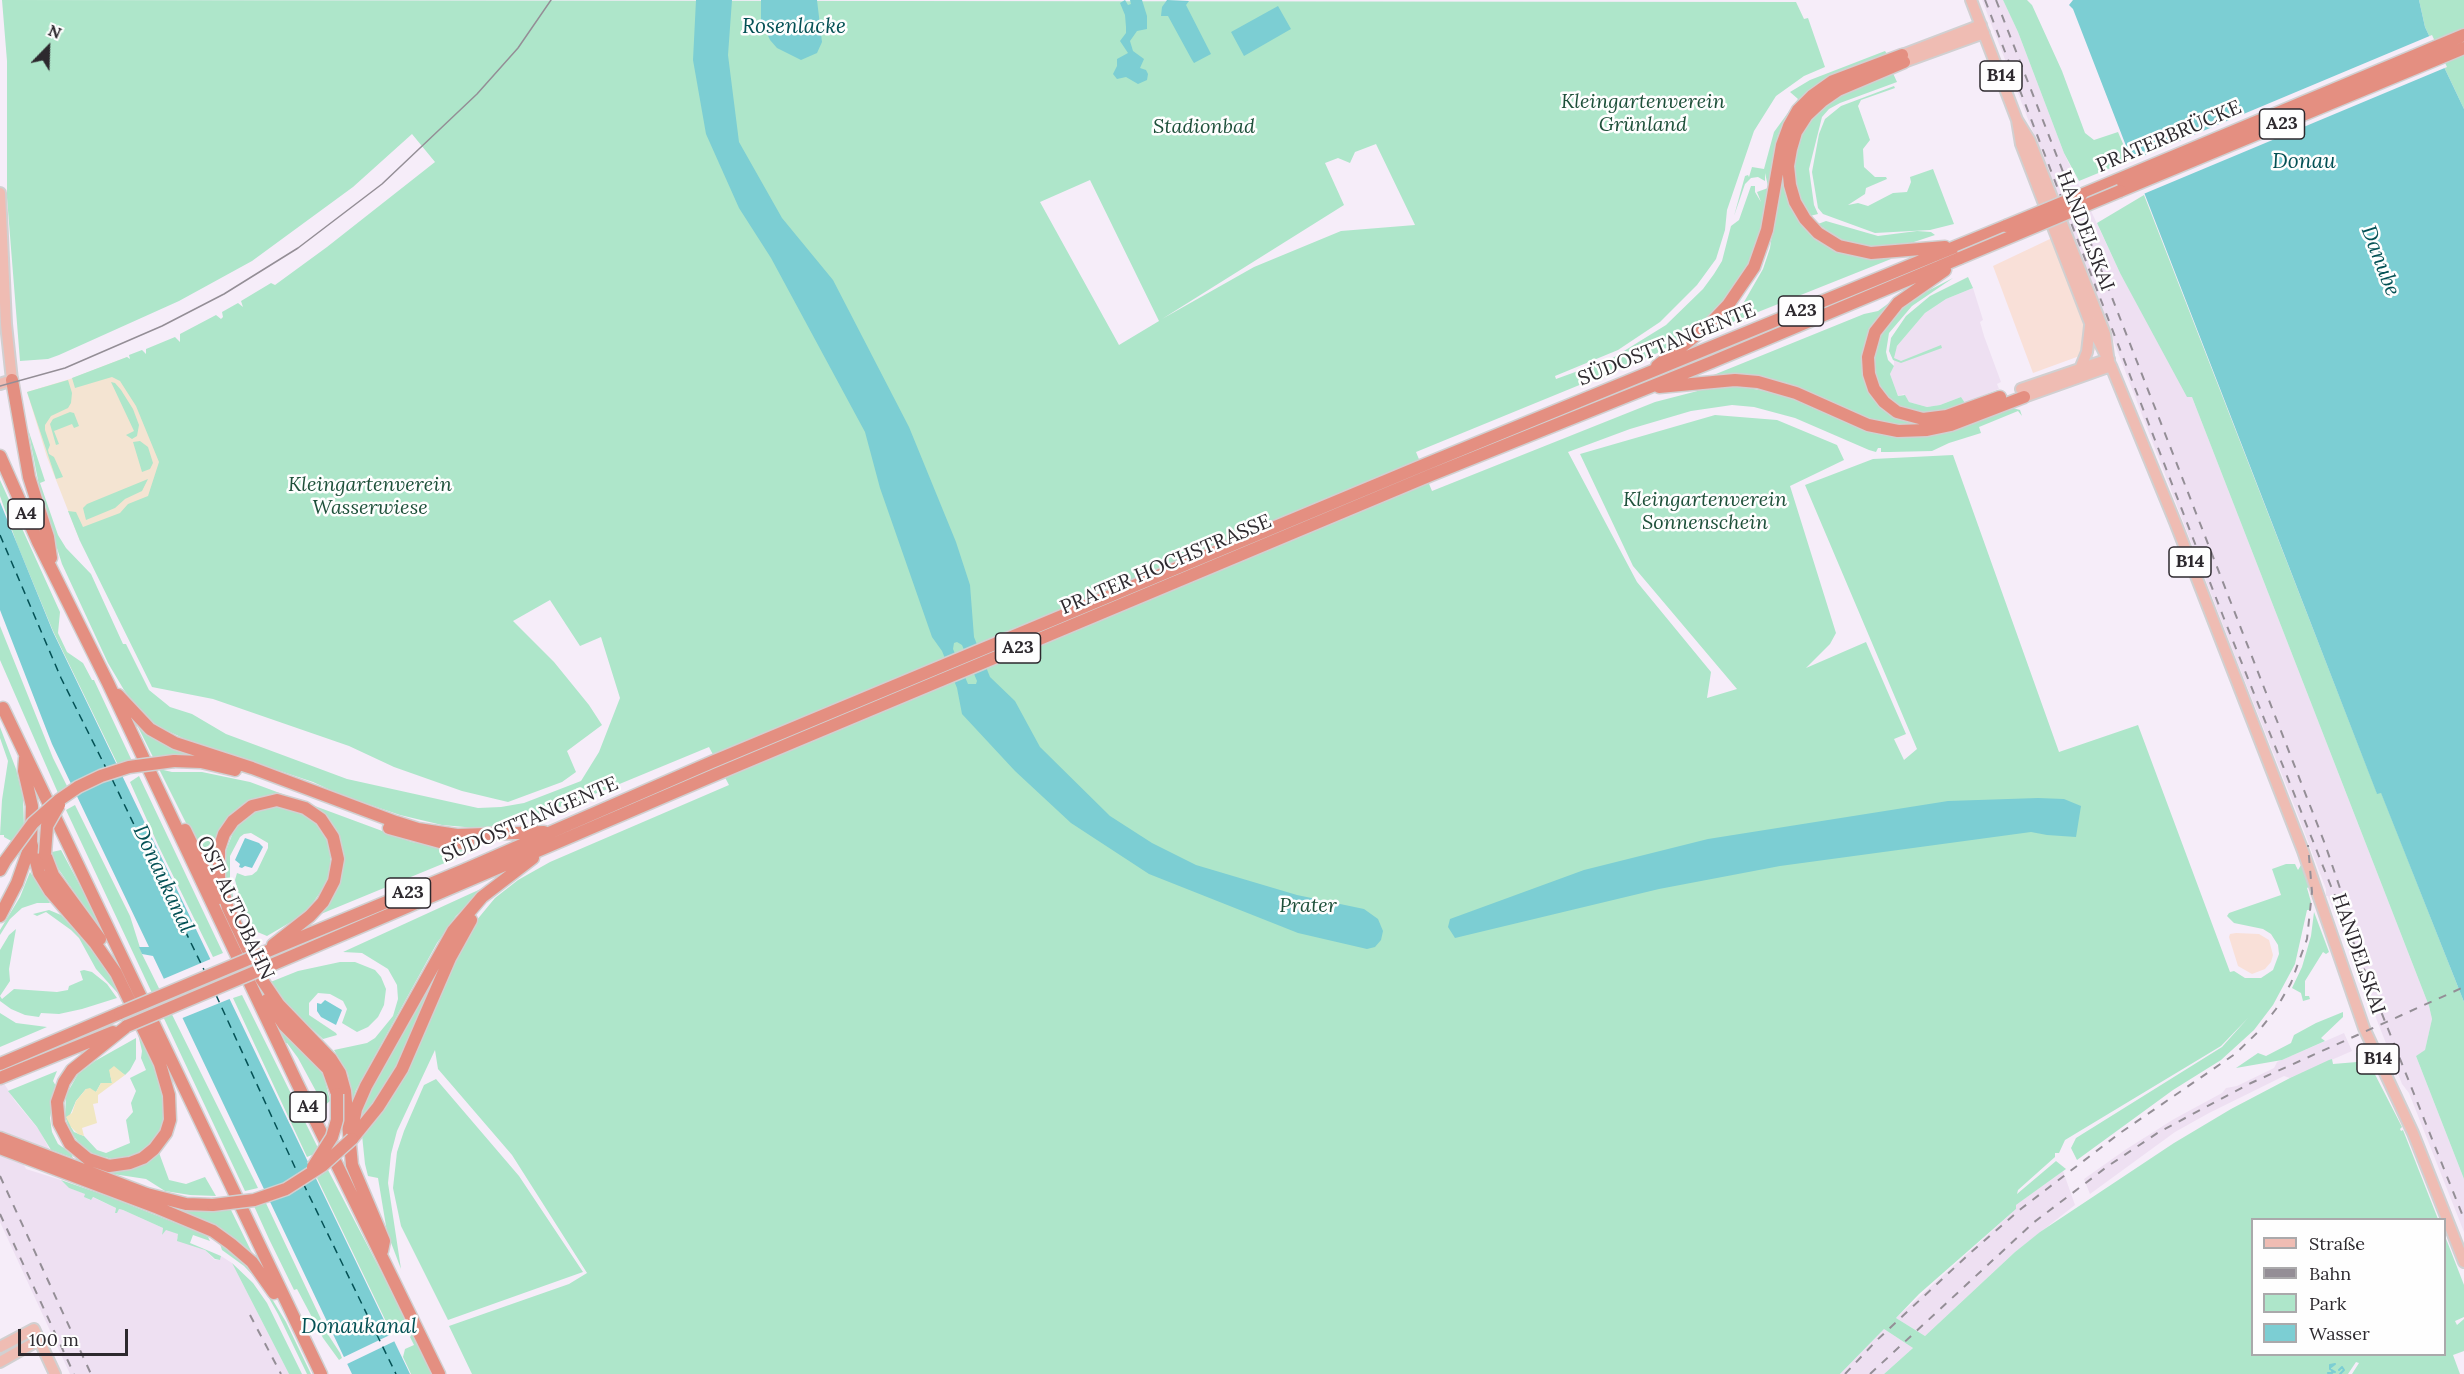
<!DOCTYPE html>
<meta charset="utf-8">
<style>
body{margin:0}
#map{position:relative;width:2464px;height:1374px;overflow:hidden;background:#f6edf9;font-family:Lora,serif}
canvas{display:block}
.legend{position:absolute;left:2251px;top:1218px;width:195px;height:138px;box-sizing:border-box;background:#fefefe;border:2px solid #aaa9ab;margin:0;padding:8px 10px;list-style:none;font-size:18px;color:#2d292e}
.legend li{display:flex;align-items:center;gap:12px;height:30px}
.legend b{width:30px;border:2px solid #aaa9ab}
.north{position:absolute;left:18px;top:18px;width:60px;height:60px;-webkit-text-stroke:4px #fefefe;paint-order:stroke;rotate:23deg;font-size:16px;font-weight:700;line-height:24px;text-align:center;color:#2d292e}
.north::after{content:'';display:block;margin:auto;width:21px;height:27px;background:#2d292e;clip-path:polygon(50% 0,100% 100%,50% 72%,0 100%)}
.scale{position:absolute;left:18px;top:1329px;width:110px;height:27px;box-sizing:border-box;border:3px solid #2d292e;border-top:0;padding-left:8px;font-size:18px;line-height:21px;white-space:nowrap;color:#2d292e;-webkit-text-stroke:4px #fefefe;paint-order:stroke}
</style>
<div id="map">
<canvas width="2464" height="1374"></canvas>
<ul class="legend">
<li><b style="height:8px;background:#efbcb3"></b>Straße</li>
<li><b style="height:8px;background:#948e96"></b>Bahn</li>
<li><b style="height:16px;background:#aee6ca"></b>Park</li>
<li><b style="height:16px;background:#7cced3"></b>Wasser</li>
</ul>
<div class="north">N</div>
<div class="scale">100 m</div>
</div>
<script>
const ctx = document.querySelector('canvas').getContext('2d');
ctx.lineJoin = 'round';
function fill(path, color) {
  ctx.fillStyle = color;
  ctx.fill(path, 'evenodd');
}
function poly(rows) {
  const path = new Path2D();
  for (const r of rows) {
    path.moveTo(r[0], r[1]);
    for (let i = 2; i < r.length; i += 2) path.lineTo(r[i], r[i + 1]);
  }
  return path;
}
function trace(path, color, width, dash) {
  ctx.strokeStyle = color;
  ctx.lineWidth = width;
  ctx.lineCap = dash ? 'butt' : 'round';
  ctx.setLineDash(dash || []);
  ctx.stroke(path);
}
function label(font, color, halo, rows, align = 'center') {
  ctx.font = font + ' Lora,serif';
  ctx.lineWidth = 5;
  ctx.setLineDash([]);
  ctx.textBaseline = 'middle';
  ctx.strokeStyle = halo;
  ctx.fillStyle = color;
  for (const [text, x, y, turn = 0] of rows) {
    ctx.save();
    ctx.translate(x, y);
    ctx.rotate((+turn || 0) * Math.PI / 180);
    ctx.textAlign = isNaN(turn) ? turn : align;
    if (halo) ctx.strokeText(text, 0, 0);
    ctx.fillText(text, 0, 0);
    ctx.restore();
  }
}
fill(poly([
 [1982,0,2003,0,2018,32,2064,153,2120,273,2192,397,2429,1006,2432,1019,2425,1051,2416,1056,2464,1179,2464,1232,2409,1093,2402,1084,2328,896,2326,896,2326,889,2296,810,2240,669],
 [1973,288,1983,320,1980,322,1984,336,2001,382,1997,384,1999,389,1965,403,1961,397,1940,405,1927,407,1909,402,1904,394,1898,396,1890,374,1894,366,1894,352,1897,346,1925,313,1946,299],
 [2344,1033,2352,1051,2290,1078,2284,1076,2209,1113,2175,1132,2090,1194,2084,1179,2125,1150,2174,1119,2222,1093,2226,1088,2237,1086,2274,1068,2277,1062],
 [0,1077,15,1101,40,1131,57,1164,28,1153,24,1165,26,1169,61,1180,69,1188,86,1194,85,1197,90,1200,92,1197,116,1208,115,1213,119,1209,123,1210,163,1228,162,1235,166,1229,179,1234,177,1239,205,1250,215,1260,220,1260,221,1256,232,1263,289,1374,70,1374,0,1222],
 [2063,1171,2075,1205,2015,1252,1925,1336,1896,1318,2016,1209,2016,1205],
 [1884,1329,1913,1348,1884,1374,1840,1374]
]), '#eee0f2');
fill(poly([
 [2052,238,2096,350,2033,373,1993,266],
 [2236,933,2259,934,2269,940,2273,955,2271,962,2265,969,2252,974,2238,966,2229,937,2230,934]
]), '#f9e0d8');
fill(poly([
 [127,357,181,502,80,541,47,457,27,392,70,379]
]), '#f4e4d2');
fill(poly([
 [2,0,1796,2,1804,19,1808,18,1825,67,1804,76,1776,96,1754,131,1727,210,1725,230,1716,259,1697,285,1660,322,1618,350,1555,376,1556,379,1611,359,1666,325,1703,289,1714,274,1722,261,1731,226,1739,220,1751,186,1755,186,1755,192,1761,202,1757,192,1768,188,1758,240,1748,266,1717,311,1688,336,1660,352,1416,452,1432,491,1655,402,1713,387,1743,387,1782,394,1859,428,1899,437,1938,433,2013,408,2020,410,2022,416,2018,411,1979,427,1981,433,1949,443,1932,451,1890,452,1881,452,1881,448,1878,448,1876,452,1869,450,1795,418,1754,407,1732,405,1691,411,1630,429,1568,452,1637,582,1711,672,1707,698,1737,689,1633,566,1580,454,1715,415,1777,420,1837,445,1844,460,1790,486,1836,633,1830,644,1806,668,1866,642,1906,734,1894,739,1904,760,1917,749,1805,485,1873,459,1953,455,2059,752,2138,725,2230,972,2234,971,2245,978,2261,978,2273,970,2279,954,2278,945,2271,934,2263,929,2234,923,2227,916,2229,913,2281,895,2272,869,2286,864,2295,864,2298,870,2301,865,2309,887,2307,888,2311,902,2310,910,2307,910,2295,964,2273,1005,2254,1030,2221,1060,2173,1090,2077,1160,2071,1148,2076,1138,2222,1047,2248,1018,2221,1046,2065,1140,2059,1153,2055,1153,2055,1157,2018,1190,2017,1194,2056,1161,2066,1169,2016,1205,2016,1209,1919,1294,1896,1318,1925,1336,2015,1252,2040,1232,2174,1143,2231,1109,2290,1078,2329,1060,2332,1059,2333,1064,2357,1062,2356,1053,2364,1053,2402,1127,2400,1129,2401,1131,2403,1130,2438,1219,2252,1220,2252,1354,2444,1354,2445,1236,2464,1285,2464,1317,2455,1321,2457,1325,2464,1319,2464,1351,2453,1355,2460,1374,2352,1374,2359,1363,2356,1362,2348,1374,1884,1374,1913,1348,1884,1329,1840,1374,472,1374,449,1326,569,1284,587,1273,512,1155,438,1069,435,1050,397,1131,391,1154,388,1183,401,1269,387,1232,378,1178,368,1176,365,1164,362,1135,411,1061,457,953,476,921,495,898,518,880,550,862,729,785,709,747,605,790,501,829,493,826,476,828,442,825,400,815,341,795,313,782,187,740,157,726,139,710,124,690,108,663,62,564,42,501,28,429,45,481,40,483,58,535,66,548,91,574,123,644,126,644,149,690,170,707,192,714,226,734,347,779,478,808,501,807,524,803,581,781,599,752,620,698,601,637,580,646,550,600,513,621,554,662,589,705,602,725,567,751,576,772,562,782,508,802,462,791,394,767,349,746,213,699,152,687,80,541,68,511,76,512,83,527,120,513,128,504,148,496,159,462,136,406,120,381,112,377,75,388,72,378,127,357,130,359,129,355,142,350,146,354,146,349,175,337,180,342,180,334,216,315,221,319,223,317,222,312,238,303,243,307,241,301,271,283,275,285,327,247,435,162,412,134,353,187,252,261,179,301,59,355,48,359,20,361,7,198,7,61],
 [1376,144,1415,225,1341,231,1254,267,1162,319,1344,205,1325,163,1338,158,1350,163,1355,152],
 [1090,180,1159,321,1119,345,1040,202],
 [2003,0,2027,0,2032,5,2062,71,2085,133,2094,140,2118,132,2130,160,2079,181,2064,153,2018,32],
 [2419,0,2464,0,2464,109,2425,27],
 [1885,51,1887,54,1884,56,1846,69,1808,92,1791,112,1778,135,1768,186,1765,173,1765,181,1758,177,1751,178,1745,184,1734,216,1745,176,1748,175,1749,177,1752,167,1764,169,1774,132,1798,99,1790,92,1810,80],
 [1892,71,1897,82,1840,103,1829,109,1822,117,1809,169,1814,205,1818,214,1810,216,1798,197,1792,174,1794,149,1810,117,1837,95],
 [1894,86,1895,88,1861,100,1858,106,1870,140,1863,149,1864,167,1875,177,1886,177,1887,179,1866,188,1865,194,1848,205,1858,203,1868,206,1893,193,1907,192,1911,182,1910,177,1933,169,1954,224,1930,230,1875,233,1823,214,1818,208,1812,172,1819,134,1825,119,1841,106],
 [1784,153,1784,174,1824,242,1890,256,1891,259,1723,326,1744,302,1763,269,1770,248],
 [2144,195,2377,793,2381,792,2464,1002,2464,1179,2416,1056,2425,1050,2432,1019,2429,1006,2192,397,2187,397,2120,273,2097,223],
 [1826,221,1878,236,1917,231,1931,232,1935,235,1905,245,1874,249,1845,243,1818,224],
 [1968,277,1973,288,1946,299,1925,313,1897,346,1894,358,1901,361,1941,345,1942,348,1901,363,1893,360,1889,351,1891,338,1906,316,1930,296],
 [1953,278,1912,306,1889,333,1886,352,1888,360,1894,366,1890,374,1898,396,1905,395,1909,402,1927,407,1940,405,1961,397,1965,403,1998,390,2002,393,1940,415,1918,415,1892,404,1875,381,1873,345,1896,313,1912,299],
 [1893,300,1895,300,1881,315,1866,343,1864,354,1875,398,1940,423,1899,426,1870,420,1787,383,1747,376,1711,376,1864,314,1878,311],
 [68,380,72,393,71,403,68,408,51,416,45,425,45,430,50,445,48,450,49,454,54,457,63,477,56,479,27,392],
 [111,382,115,383,121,390,133,409,139,425,137,436,132,439,126,435,134,431],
 [70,412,74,413,79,426,74,428,72,424,54,431,59,444,56,445,50,424,53,419],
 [140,441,148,447,153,463,150,469,142,472,133,442],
 [148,479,142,491,125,499,115,508,86,520,83,508,87,504],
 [0,480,60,612,58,633,67,652,83,663,92,680,94,680,132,761,118,765,53,631,17,544,0,496],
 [0,626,53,758,68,788,58,793,0,660],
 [136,723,144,728,239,767,154,759],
 [0,727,16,769,23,797,24,827,15,843,4,837,4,835,0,835,2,800,8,761,0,738],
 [159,769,172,772,202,772,250,782,412,842,469,849,469,853,316,916,326,903,340,845,291,799,232,818,216,883],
 [139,776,223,953,213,957,159,847,130,782],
 [75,805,130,916,142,954,258,1188,245,1191,66,810],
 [273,807,285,807,305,814,316,822,324,833,329,845,331,866,326,884,310,907,296,919,267,936,248,928,235,880,237,873,245,876,252,875,257,871,268,848,268,843,251,833,244,834,240,837,230,856,230,880,238,923,225,878,225,853,234,830,244,819,255,812],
 [61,850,116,953,55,864,52,852],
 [30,872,50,903,37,903,22,908,10,919,0,935,0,930,20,897],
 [485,887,456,916,437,943,356,1090,353,1100,351,1100,348,1074,334,1050,367,1043,375,1038,393,1016,398,999,397,985,388,969,362,953,343,952],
 [49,910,61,915,85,941,126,998,123,999,96,969,79,938,71,930,46,912,37,916,33,914],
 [2314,912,2329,952,2326,954,2323,952,2305,981,2305,996,2309,996,2310,999,2303,1001,2301,993,2292,988,2302,967,2311,936],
 [16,929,9,969,10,981,0,996,2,999,14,989,57,992,68,990,69,986,83,980,80,971,84,970,92,972,107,984,117,998,82,1009,59,1014,41,1013,39,1017,25,1015,11,1009,0,1001,0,950,9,935],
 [452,937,406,1048,382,1090,356,1126,361,1104],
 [340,962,355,962,375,970,381,977,386,989,384,1005,378,1017,368,1027,357,1032,342,1023,347,1009,343,1001,330,994,318,993,309,1003,309,1015,336,1033,337,1035,323,1039,286,1005,268,983,298,971],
 [242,995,318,1148,314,1154,307,1157,233,998],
 [268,1009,287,1037,311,1059,324,1076,330,1101,324,1106,298,1058,287,1043,284,1043],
 [2343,1012,2343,1017,2321,1038,2325,1041,2282,1060,2236,1068,2258,1053,2266,1056,2291,1043,2294,1035,2316,1023],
 [0,1013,16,1023,47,1027,0,1047],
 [142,1032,164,1097,163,1126,149,1146,133,1156,113,1159,95,1155,82,1147,70,1131,65,1116,66,1095,78,1074,95,1061,136,1038,136,1059,130,1070,125,1075,116,1069,110,1073,112,1083,101,1083,96,1092,86,1089,76,1101,70,1115,71,1127,74,1132,84,1136,97,1150,106,1153,130,1143,126,1120,133,1112,131,1103,136,1091,130,1078,146,1070,141,1058,142,1051,138,1034],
 [57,1071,53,1081,56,1086,50,1118,52,1132,58,1144,71,1153,73,1158,51,1150,37,1127,8,1091],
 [436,1079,519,1176,583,1272,448,1320,401,1226,393,1188,397,1152,404,1131,424,1085],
 [158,1150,169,1180,186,1184,205,1177,216,1196,190,1195,165,1191,146,1179,113,1174,95,1167],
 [328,1170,408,1323,391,1332,317,1178],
 [61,1180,110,1197,201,1233,208,1237,210,1241,193,1235,190,1243,221,1256,220,1260,215,1259,205,1250,177,1241,178,1234,166,1230,162,1235,163,1228,123,1210,119,1209,117,1213,115,1213,116,1208,93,1197,91,1200,84,1197,85,1194,69,1188],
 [264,1199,329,1336,340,1353,342,1358,339,1360,323,1338,297,1289,294,1290,269,1239,254,1206],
 [172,1206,203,1210,231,1210,254,1257,172,1208],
 [220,1244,248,1266,263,1284,286,1322,311,1374,307,1374,278,1314,261,1284,244,1266,222,1250],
 [232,1263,253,1283,267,1303,302,1374,289,1374],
 [413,1333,434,1374,411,1374,403,1357,405,1349,414,1345,410,1337]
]), '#aee6ca');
fill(poly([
 [114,1066,125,1075,98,1095,98,1103,93,1104,97,1123,82,1128,84,1136,78,1134,71,1127,66,1117,72,1113,76,1101,86,1089,90,1088,96,1092,101,1083,112,1083,109,1070]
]), '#f1e7c2');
fill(poly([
 [696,0,732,0,728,55,739,142,782,218,833,280,909,427,956,542,970,585,974,637,990,677,1015,701,1040,747,1110,816,1152,843,1196,865,1297,895,1364,909,1378,919,1383,931,1381,940,1375,947,1367,949,1298,933,1149,874,1071,823,1015,771,962,714,957,688,942,651,932,637,880,488,865,432,771,258,739,208,706,134,693,60],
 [957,642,962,645,977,681,976,684,968,684,953,649,954,643],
 [761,0,817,0,822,42,817,53,801,60,777,48,770,40,761,21],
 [1125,0,1128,5,1131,4,1130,0,1142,0,1147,16,1147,29,1137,31,1130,41,1133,51,1144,59,1140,68,1146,70,1148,74,1147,80,1138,84,1126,77,1117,79,1113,74,1117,66,1117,59,1128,53,1120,41,1126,33,1126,27,1125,15,1120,3],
 [1167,0,1189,1,1186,5,1211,54,1194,63,1192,60,1168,16,1161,16,1162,7],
 [2073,0,2419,0,2425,27,2464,109,2464,1002,2381,793,2377,794,2073,9,2069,5],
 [1278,6,1291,29,1244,56,1231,32],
 [0,502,53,632,410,1374,352,1374,153,956,142,954,139,947,149,947,52,744,0,610],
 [2038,798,2064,799,2081,806,2076,837,2047,835,2031,832,1780,866,1659,889,1455,938,1448,927,1450,919,1584,870,1708,839,1948,801],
 [245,838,259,843,263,847,252,868,245,866,242,868,239,867,240,864,235,860],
 [325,1000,342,1010,336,1025,321,1017,317,1011,317,1003,321,1004]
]), '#7cced3');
fill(poly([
 [2432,35,2447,67,2141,195,2129,162],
 [213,958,232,998,180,1019,161,980],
 [394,1333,397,1340,345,1365,342,1358]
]), '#f6edf9');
trace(poly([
 [2330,1365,2335,1364,2331,1367],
 [2339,1370,2342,1367,2344,1370,2340,1374],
 [2329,1374,2328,1373,2332,1373,2333,1372,2332,1371,2335,1372,2330,1369,2330,1365]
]), '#7cced3', 2);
trace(poly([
 [0,535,61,678,107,770],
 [112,779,205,972],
 [216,995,298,1174],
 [303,1183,396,1374]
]), '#045155', 1.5, [8, 6]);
const major = poly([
 [1971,0,2017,120,2030,141,2105,334,2108,356],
 [1902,55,1981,25],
 [1904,62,1984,33],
 [2017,120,2021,144,2090,323,2111,366,2175,522,2303,851,2364,1028,2413,1133,2464,1262],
 [0,193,6,324,12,380,0,384],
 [2080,369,2087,352,2090,326],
 [2021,389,2109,359],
 [2024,397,2111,366],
 [0,1347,34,1329,55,1374],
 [0,1362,39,1340]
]);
const highway = poly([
 [1904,62,1838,90,1822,101,1807,115,1796,132,1791,149,1788,166,1790,185,1795,202,1805,219,1818,233,1839,246,1871,253,1945,247],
 [2120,191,2464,48],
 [2081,195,2464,35],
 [1945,270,1898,303,1875,332,1868,357,1869,374,1874,389,1884,402,1897,412,1923,419,1947,416,2000,397],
 [1657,366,1708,326,1728,305,1754,267,1767,230,1782,145,1789,126,1798,110,1812,96,1833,81,1902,55],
 [12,380,29,477,48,537,51,558],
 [1659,387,1735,380,1758,382,1796,393,1868,425,1898,431,1927,430,1951,425,2024,397],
 [0,456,38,542,108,683,297,1083,439,1374],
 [118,695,150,729,175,743,252,768,396,822,418,829,457,835,544,832],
 [3,708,321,1374],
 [25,758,24,771,32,806,31,842,39,873,50,891,95,943,116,973,160,1064,169,1095,170,1120,166,1133,154,1149,143,1158,130,1163,109,1166,88,1159,70,1144,59,1123,57,1102,64,1082,72,1070,127,1026],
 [174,761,201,762,235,770],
 [389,828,440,842,468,843],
 [185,830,218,898],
 [45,854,53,875,100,939],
 [0,870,5,861],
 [0,916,17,883,31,843],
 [273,945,310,916,323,902,334,881,338,859,333,837,321,819,305,808,277,800,252,806,233,821,224,834,219,849,219,878,228,908,262,980,279,1005,331,1059,340,1073,345,1091,352,1165,384,1241,382,1251],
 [263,953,464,870,712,762,1426,464,2006,226],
 [269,966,717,774,1431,475,1712,362,1960,258],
 [267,1000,284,1025,328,1069,337,1094],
 [0,1064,120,1013],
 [0,1078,113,1032],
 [351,1134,356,1109,366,1086,453,931,482,897,533,858],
 [0,1138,147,1194,186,1204,213,1205],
 [352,1139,378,1107,402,1069,450,958,471,920],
 [0,1148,158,1208,213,1231,231,1244,252,1262,274,1293]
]);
trace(major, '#d1d0d1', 14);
trace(highway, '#d1d0d1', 15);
trace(major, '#efbcb3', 10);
trace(highway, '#e48f81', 12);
trace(poly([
 [0,386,65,368,162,326,224,294,298,248,382,184,477,94,518,48,551,0]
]), '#948e96', 1.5);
trace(poly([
 [1985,0,2223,616,2464,1219],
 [1996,0,2325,844,2344,900],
 [0,1176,91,1374],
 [0,1214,74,1374],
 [250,1315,281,1374],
 [1845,1374,1877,1340,1968,1255,2022,1208,2120,1133,2235,1054,2258,1032,2276,1009,2291,983,2307,939,2312,892,2308,845],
 [1870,1374,2033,1223,2108,1166,2159,1132,2251,1083,2464,987]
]), '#948e96', 2, [8, 8]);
const highwayBridge = poly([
 [2006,226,2081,195],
 [1960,258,2120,191],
 [45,854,47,826,59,805],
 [5,861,33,823,59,800,78,787,101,776,129,767,174,761],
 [120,1013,263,953],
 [127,1026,269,966],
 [313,1167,332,1137,337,1120,337,1094],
 [213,1205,254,1200,286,1189,322,1166,352,1139]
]);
trace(highwayBridge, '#d1d0d1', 15, []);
trace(highwayBridge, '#e48f81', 12);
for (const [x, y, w] of [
 [2001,76,42],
 [2282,124,45],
 [1801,311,45],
 [26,514,36],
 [2190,562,42],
 [1018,648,45],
 [408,893,45],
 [2378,1059,42],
 [308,1107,36]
]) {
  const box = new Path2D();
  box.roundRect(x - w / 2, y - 15, w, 30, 4.5);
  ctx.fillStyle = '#fefefe';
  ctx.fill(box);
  trace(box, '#2d292e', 1.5);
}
label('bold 18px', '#2d292e', null, [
 ["B14",2001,76],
 ["A23",2282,124],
 ["A23",1801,311],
 ["A4",26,514],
 ["B14",2190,562],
 ["A23",1018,648],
 ["A23",408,893],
 ["B14",2378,1059],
 ["A4",308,1107]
]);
label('italic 20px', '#1e503a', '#fefefe', [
 ["Kleingartenverein",1643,102],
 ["Grünland",1643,125],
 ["Stadionbad",1204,127],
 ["Kleingartenverein",370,485],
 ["Wasserwiese",370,508],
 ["Kleingartenverein",1705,500],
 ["Sonnenschein",1705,523],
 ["Prater",1308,906]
]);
label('20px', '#2d292e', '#fefefe', [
 ["PRATERBRÜCKE",2169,137,-23],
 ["HANDELSKAI",2085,231,69],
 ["SÜDOSTTANGENTE",1667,345,-22],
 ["PRATER HOCHSTRASSE",1166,565,-23],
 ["SÜDOSTTANGENTE",530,820,-23],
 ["OST AUTOBAHN",235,908,65],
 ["HANDELSKAI",2358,954,71]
]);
label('italic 21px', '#045155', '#fefefe', [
 ["Rosenlacke",794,27],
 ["Donau",2304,162],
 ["Danube",2380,261,69],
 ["Donaukanal",163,879,65],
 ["Donaukanal",359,1327]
]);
</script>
